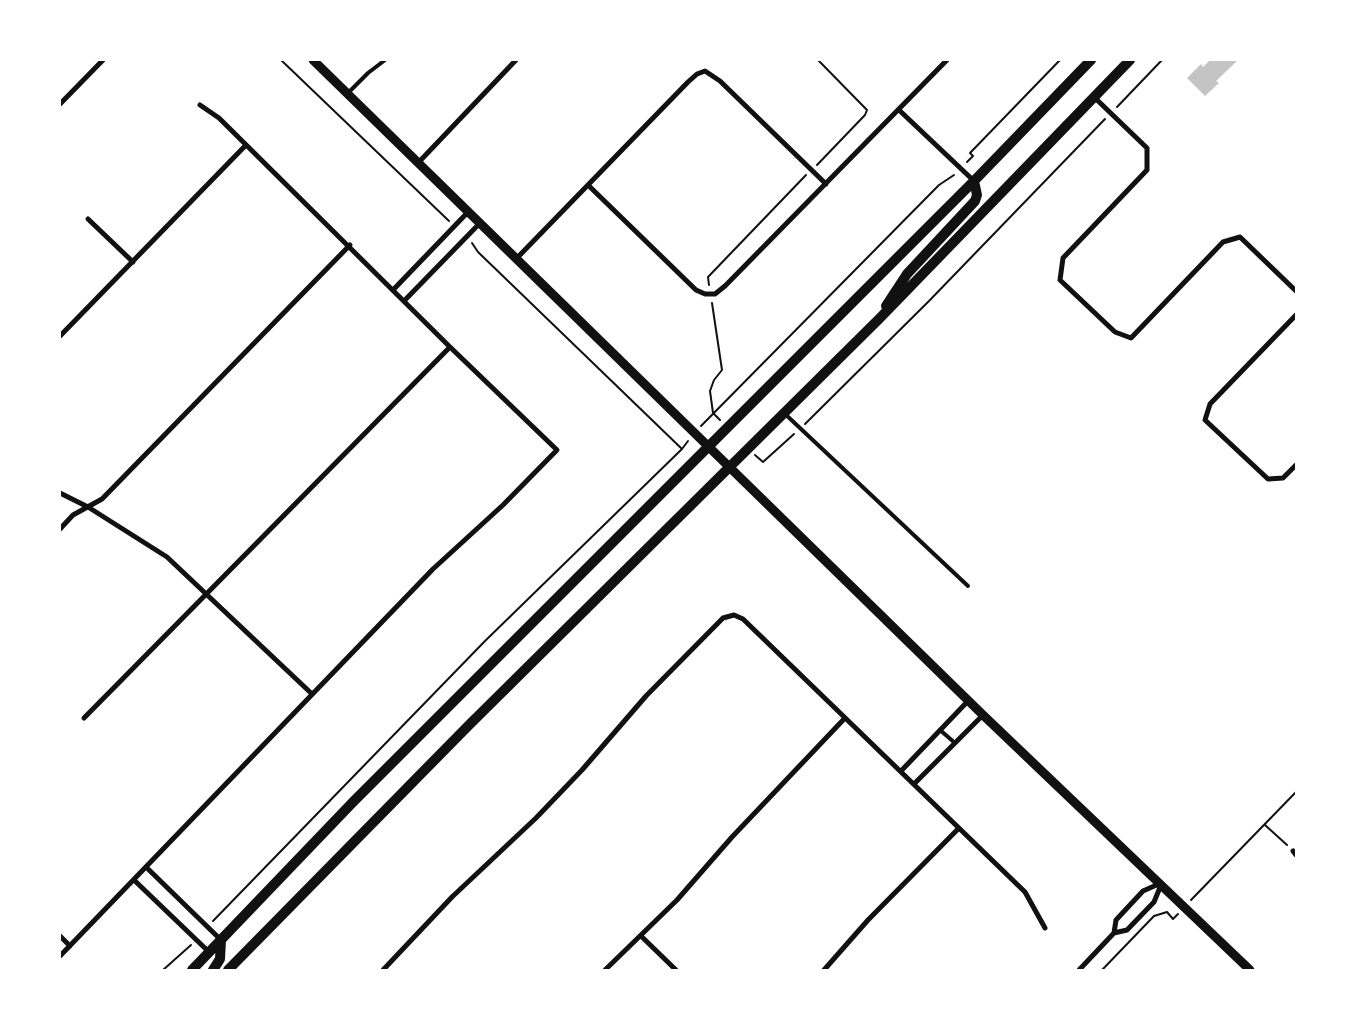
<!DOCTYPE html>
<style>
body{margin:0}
#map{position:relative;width:1356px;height:1030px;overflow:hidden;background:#fff;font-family:Jost,sans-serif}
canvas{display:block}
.frame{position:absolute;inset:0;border:61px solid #fff;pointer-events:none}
</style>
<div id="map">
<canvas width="1356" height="1030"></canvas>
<div class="frame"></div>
</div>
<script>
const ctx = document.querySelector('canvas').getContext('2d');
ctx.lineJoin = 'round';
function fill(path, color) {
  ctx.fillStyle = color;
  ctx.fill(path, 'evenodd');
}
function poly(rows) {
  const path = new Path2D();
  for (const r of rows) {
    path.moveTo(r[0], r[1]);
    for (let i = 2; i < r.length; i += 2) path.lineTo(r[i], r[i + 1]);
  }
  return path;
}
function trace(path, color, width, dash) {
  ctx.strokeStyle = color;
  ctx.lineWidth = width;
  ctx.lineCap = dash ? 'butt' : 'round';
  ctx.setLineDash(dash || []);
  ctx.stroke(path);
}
fill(poly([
 [1210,60,1238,60,1216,81,1219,83,1205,96,1187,78,1201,64,1203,67]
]), '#c4c4c4');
trace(poly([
 [281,60,449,221],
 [1117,107,1162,60],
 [967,162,973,156,970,153,1060,60],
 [817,165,865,115,867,110,818,60],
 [709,285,708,277,806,175],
 [712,303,722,370,714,380,710,391,713,413,720,420],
 [805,424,929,301,1105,119],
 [701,426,939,185,954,175],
 [682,449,688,441],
 [755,455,763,462,794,434],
 [1265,825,1287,845],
 [1191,900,1296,792],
 [213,921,485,641,682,449,478,252,472,243],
 [163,970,191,945],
 [1102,970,1154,916,1167,912,1173,919,1178,914]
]), '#111', 2);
trace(poly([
 [348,93,368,73,385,60],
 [784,413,968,586],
 [940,730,955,743]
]), '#111', 4);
trace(poly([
 [1095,98,1147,148,1147,170,1063,258,1060,280,1115,332,1131,338,1223,242,1240,237,1296,291],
 [60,104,103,60],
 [899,110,974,181],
 [418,163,516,60],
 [588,185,696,290,705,294,715,294,725,286,947,60],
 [88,219,133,262],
 [516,259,688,82,697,74,705,71,720,81,826,184],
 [393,290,468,212],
 [404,301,480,223],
 [1296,315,1210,404,1205,420,1268,479,1283,478,1296,465],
 [60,336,246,145],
 [60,493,88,507,167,557,312,694],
 [60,529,73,515,102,499,350,245],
 [84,718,450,347],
 [901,771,968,701],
 [914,784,983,715],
 [1293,851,1296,855],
 [146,867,221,940],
 [134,880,209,952],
 [1114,933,1116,920,1143,891,1161,883],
 [60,936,70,946],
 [641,936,676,970],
 [60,956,433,569,503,505,557,450,450,347,219,118,200,105],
 [383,970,452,897,536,818,582,770,646,696,723,618,734,615,743,619,1025,892,1045,928],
 [605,970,677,900,732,837,845,718],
 [824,970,868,920,959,828],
 [1079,970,1114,933,1127,930,1154,902,1161,885]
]), '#111', 5);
trace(poly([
 [313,60,983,715,1250,970]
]), '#111', 9);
trace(poly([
 [886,306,907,274,975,201,977,195,974,181],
 [192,970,353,802,974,181,1091,60],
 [213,970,220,959,221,940],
 [228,970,469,725,879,319,1130,60]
]), '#111', 10);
</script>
